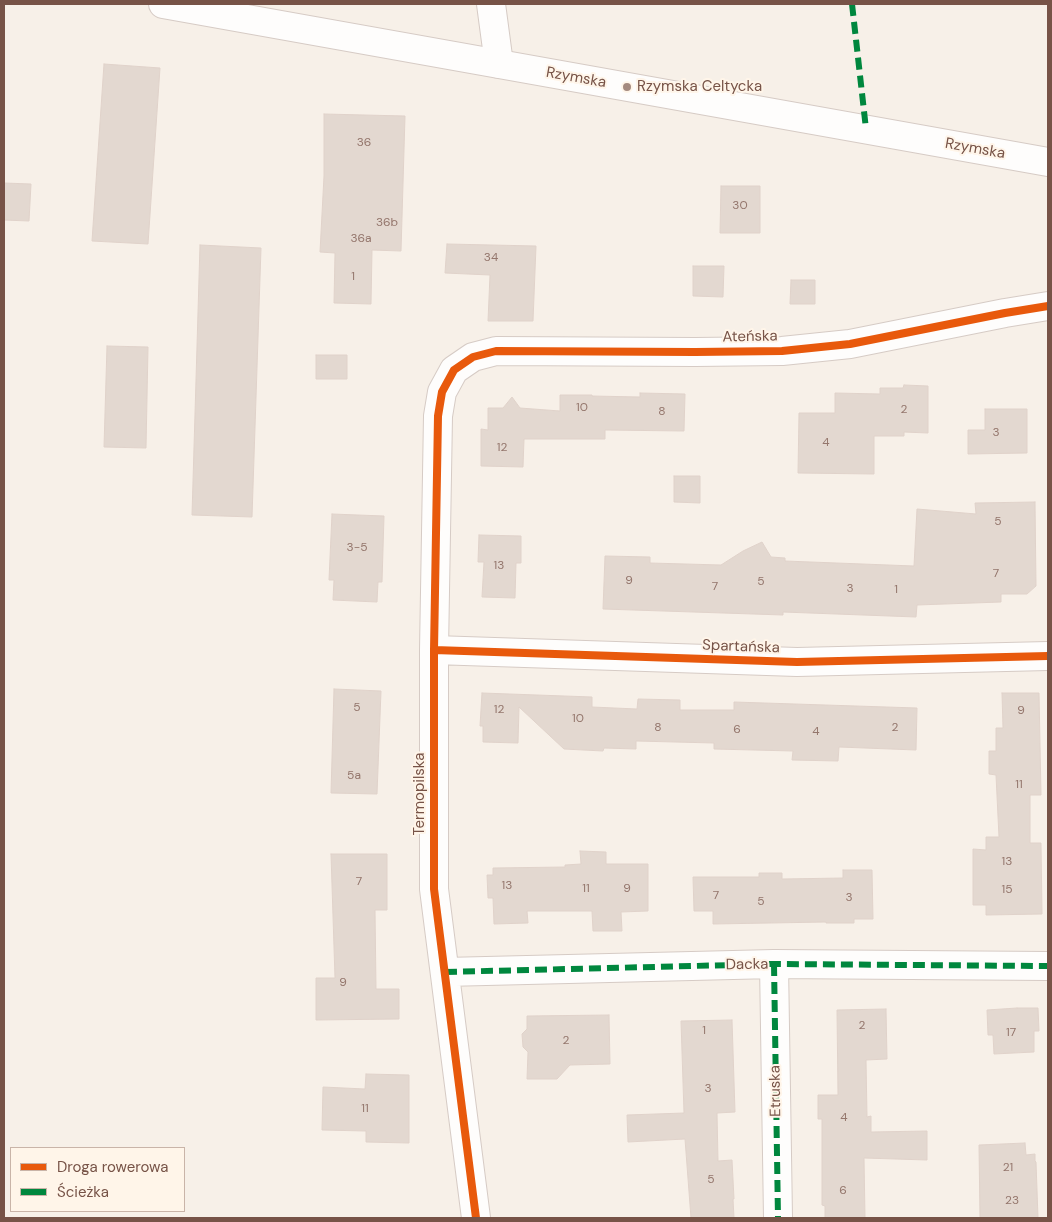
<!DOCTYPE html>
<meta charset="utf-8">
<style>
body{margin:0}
#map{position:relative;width:1052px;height:1222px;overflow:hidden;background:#f7f0e8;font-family:"DM Sans",sans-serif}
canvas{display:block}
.frame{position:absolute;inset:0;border:5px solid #775347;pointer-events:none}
.legend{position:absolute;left:10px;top:1147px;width:175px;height:65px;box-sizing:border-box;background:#fff5e9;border:1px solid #c9b4a8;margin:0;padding:6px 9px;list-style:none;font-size:15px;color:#775347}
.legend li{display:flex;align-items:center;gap:10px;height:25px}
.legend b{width:25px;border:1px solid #c9b4a8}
</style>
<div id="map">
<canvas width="1052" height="1222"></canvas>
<div class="frame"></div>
<ul class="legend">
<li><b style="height:6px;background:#e8590c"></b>Droga rowerowa</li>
<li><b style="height:6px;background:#00873e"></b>Ścieżka</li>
</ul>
</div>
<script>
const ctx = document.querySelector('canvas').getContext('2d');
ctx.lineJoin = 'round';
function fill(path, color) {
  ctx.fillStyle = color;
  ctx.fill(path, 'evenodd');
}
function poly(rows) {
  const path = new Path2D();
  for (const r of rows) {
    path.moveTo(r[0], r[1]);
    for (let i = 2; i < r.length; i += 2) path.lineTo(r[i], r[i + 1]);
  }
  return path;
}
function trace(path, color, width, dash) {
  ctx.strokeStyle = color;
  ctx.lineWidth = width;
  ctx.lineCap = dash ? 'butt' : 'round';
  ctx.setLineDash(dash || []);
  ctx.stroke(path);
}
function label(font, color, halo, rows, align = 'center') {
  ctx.font = font + ' "DM Sans",sans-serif';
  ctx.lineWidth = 4;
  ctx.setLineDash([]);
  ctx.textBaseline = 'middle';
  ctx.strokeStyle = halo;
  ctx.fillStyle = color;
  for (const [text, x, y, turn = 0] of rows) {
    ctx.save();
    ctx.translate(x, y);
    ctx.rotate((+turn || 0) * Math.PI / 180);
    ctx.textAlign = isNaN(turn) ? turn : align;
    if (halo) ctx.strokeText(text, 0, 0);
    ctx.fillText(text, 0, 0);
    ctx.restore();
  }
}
const building = poly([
 [104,64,160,68,148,244,92,241,104,64],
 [324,114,405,116,401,251,372,250,371,304,334,303,335,253,320,252,324,176,324,114],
 [4,183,31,184,29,221,4,220,4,183],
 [721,186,760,186,760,233,720,233,721,186],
 [447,244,536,246,533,321,488,321,490,275,445,273,447,244],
 [200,245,261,248,252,517,192,515,200,245],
 [693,266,724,266,723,297,693,296,693,266],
 [791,280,815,280,815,304,790,304,791,280],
 [107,346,148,347,146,448,104,447,107,346],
 [316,355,347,355,347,379,316,379,316,355],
 [904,385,928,386,928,433,904,432,904,436,874,436,874,474,798,473,799,413,835,413,835,393,880,394,880,388,903,388,904,385],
 [640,393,685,394,684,431,605,430,605,439,524,439,523,467,481,466,481,429,488,430,488,408,503,408,512,397,520,408,560,411,560,395,592,395,592,396,640,397,640,393],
 [985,409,1027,409,1027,453,968,454,968,430,985,430,985,409],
 [674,476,700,476,700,503,674,502,674,476],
 [1035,502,1036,586,1027,594,1001,594,1001,602,917,605,916,617,783,612,783,615,603,609,605,556,650,557,650,563,721,565,743,551,762,542,771,557,785,558,785,561,914,566,917,509,976,514,975,503,1035,502],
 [332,514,384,516,382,582,378,582,377,602,333,600,334,580,329,580,332,514],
 [479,535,521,536,521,563,516,563,515,598,482,597,484,562,478,562,479,535],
 [334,689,381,691,377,794,331,793,334,689],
 [482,693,592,697,592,707,637,709,638,699,680,700,680,710,734,710,734,702,917,708,916,750,839,747,838,761,792,760,793,751,714,749,714,743,636,741,636,749,604,748,603,751,564,749,519,707,518,743,483,742,483,726,480,726,482,693],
 [1002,693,1039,693,1041,795,1030,795,1030,843,1041,843,1042,914,986,915,986,905,973,905,973,849,986,850,986,837,999,837,996,775,989,774,989,751,996,751,996,728,1003,728,1002,693],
 [580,851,606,852,606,864,648,864,648,911,621,912,622,931,593,931,592,911,527,911,528,923,494,924,493,898,488,898,487,875,493,875,493,868,565,867,565,865,581,864,580,851],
 [331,854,387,854,387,910,375,910,376,989,399,989,399,1019,316,1020,316,978,335,978,331,854],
 [843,870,872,870,873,919,854,919,854,923,826,923,826,922,713,924,713,911,694,911,693,877,759,877,759,873,782,873,782,879,843,878,843,870],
 [1017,1008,1038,1008,1039,1031,1034,1031,1034,1052,994,1054,993,1035,988,1035,987,1010,1017,1008],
 [886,1009,887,1059,866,1060,867,1117,871,1116,871,1132,927,1131,927,1160,864,1158,865,1218,825,1218,825,1206,822,1205,822,1119,818,1119,818,1095,838,1095,837,1010,886,1009],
 [609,1015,610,1064,570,1065,557,1079,527,1079,528,1052,523,1047,522,1034,527,1029,527,1016,609,1015],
 [732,1020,735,1112,717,1113,718,1161,732,1160,734,1199,733,1199,734,1218,691,1218,685,1139,628,1142,627,1115,684,1113,681,1021,732,1020],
 [366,1074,409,1075,409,1143,366,1142,366,1131,322,1130,323,1087,365,1089,366,1074],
 [1025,1143,1026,1155,1035,1154,1035,1161,1036,1162,1038,1218,980,1218,979,1145,1025,1143]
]);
fill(building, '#e3d8d0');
trace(building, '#e0d2ca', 1);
const minor = poly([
 [491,4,499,64],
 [434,650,797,662,1048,656],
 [774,964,778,1218],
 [445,972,774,964,1048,966],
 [476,1218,434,889,434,650,438,416,442,392,454,370,473,357,496,351,695,352,782,351,850,344,1005,313,1048,306]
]);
const secondary = poly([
 [163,4,1048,162]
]);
trace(minor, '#d6cbc5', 30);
trace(secondary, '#d6cbc5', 30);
trace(minor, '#fefdfc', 28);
trace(secondary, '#fefdfc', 28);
trace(poly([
 [852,4,866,129],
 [774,964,778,1218],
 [445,972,774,964,1048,966]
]), '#00873e', 6, [12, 6]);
trace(poly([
 [434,650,797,662,1048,656],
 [476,1218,434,889,434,650,438,416,442,392,454,370,473,357,496,351,695,352,782,351,850,344,1005,313,1048,306]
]), '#e8590c', 8);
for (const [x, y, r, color] of [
 [627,87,5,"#a48a7f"]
]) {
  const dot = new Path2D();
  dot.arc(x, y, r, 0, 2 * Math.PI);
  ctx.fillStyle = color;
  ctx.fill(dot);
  trace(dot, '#fff5e9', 2);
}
label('12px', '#94766c', null, [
 ["36",364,143],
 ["30",740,206],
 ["36b",387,223],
 ["36a",361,239],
 ["34",491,258],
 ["1",353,277],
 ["10",582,408],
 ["2",904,410],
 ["8",662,412],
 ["3",996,433],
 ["4",826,443],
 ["12",502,448],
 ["5",998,522],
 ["3-5",357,548],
 ["13",499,566],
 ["7",996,574],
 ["9",629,581],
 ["5",761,582],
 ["7",715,587],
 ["3",850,589],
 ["1",896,590],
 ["5",357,708],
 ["12",499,710],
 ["9",1021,711],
 ["10",578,719],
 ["8",658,728],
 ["2",895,728],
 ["6",737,730],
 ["4",816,732],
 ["5a",354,776],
 ["11",1019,785],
 ["13",1007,862],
 ["7",359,882],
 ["13",507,886],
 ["11",586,889],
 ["9",627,889],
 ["15",1007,890],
 ["7",716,896],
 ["3",849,898],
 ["5",761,902],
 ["9",343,983],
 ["2",862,1026],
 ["1",704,1031],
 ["17",1011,1033],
 ["2",566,1041],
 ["3",708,1089],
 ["11",365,1109],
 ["4",844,1118],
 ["21",1008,1168],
 ["5",711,1180],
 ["6",843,1191],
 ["23",1012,1201]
]);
label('15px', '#775347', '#fff5e9', [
 ["Rzymska",576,78,10],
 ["Rzymska",975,149,10],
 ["Ateńska",750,337,-1],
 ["Spartańska",741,647,2],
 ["Termopilska",420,794,-90],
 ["Dacka",747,965,-1],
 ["Etruska",776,1091,-91]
]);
label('15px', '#775347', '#fff5e9', [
 ["Rzymska Celtycka",637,87]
], 'left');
</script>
